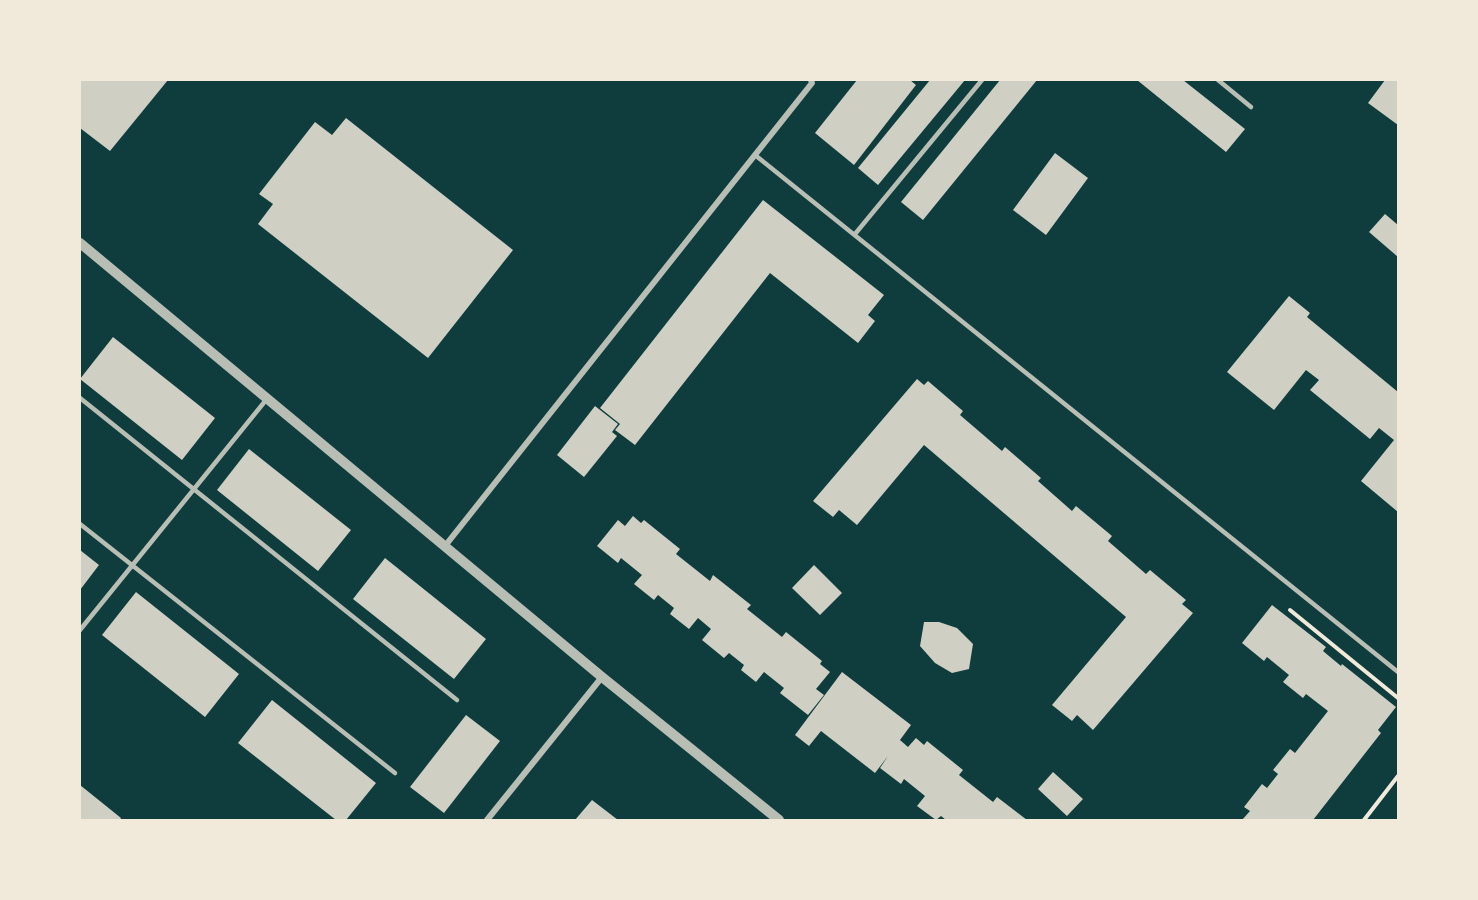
<!DOCTYPE html>
<style>
body{margin:0}
#map{position:relative;width:1478px;height:900px;overflow:hidden;background:#0f3d3e;font-family:Arial,sans-serif}
canvas{display:block}
.frame{position:absolute;inset:0;border:81px solid #f1e9da;pointer-events:none}
</style>
<div id="map">
<canvas width="1478" height="900"></canvas>
<div class="frame"></div>
</div>
<script>
const ctx = document.querySelector('canvas').getContext('2d');
ctx.lineJoin = 'round';
function fill(path, color) {
  ctx.fillStyle = color;
  ctx.fill(path, 'evenodd');
}
function poly(rows) {
  const path = new Path2D();
  for (const r of rows) {
    path.moveTo(r[0], r[1]);
    for (let i = 2; i < r.length; i += 2) path.lineTo(r[i], r[i + 1]);
  }
  return path;
}
function trace(path, color, width, dash) {
  ctx.strokeStyle = color;
  ctx.lineWidth = width;
  ctx.lineCap = dash ? 'butt' : 'round';
  ctx.setLineDash(dash || []);
  ctx.stroke(path);
}
fill(poly([
 [80,80,168,80,110,151,80,128],
 [857,80,910,80,916,85,854,165,815,133],
 [930,80,965,80,878,185,858,168],
 [1000,80,1037,80,923,220,901,202],
 [1137,80,1183,80,1245,129,1226,152],
 [1385,80,1398,80,1398,125,1368,103],
 [346,118,513,250,428,358,258,224,273,204,259,194,315,122,332,135],
 [1055,153,1088,178,1046,235,1013,210],
 [763,200,884,295,868,315,875,321,858,343,770,273,635,445,615,430,620,424,600,408],
 [1385,214,1398,225,1398,257,1369,232],
 [1289,296,1310,313,1307,317,1398,392,1398,512,1361,481,1394,440,1379,428,1370,439,1310,390,1319,380,1306,370,1274,410,1227,372],
 [113,337,215,418,182,460,80,379],
 [917,379,924,385,928,381,963,411,960,415,1002,451,1005,447,1041,478,1038,481,1072,511,1076,506,1112,536,1108,541,1146,574,1150,570,1186,600,1182,604,1193,613,1093,730,1077,715,1072,721,1052,705,1126,617,924,445,857,525,839,510,833,517,813,501],
 [595,406,618,424,612,432,617,436,584,477,557,455],
 [249,449,351,530,318,571,217,490],
 [633,516,641,523,644,520,680,549,676,554,710,581,713,575,751,605,747,609,782,637,786,632,822,661,820,664,830,672,816,689,824,695,808,715,780,693,784,688,764,672,756,682,741,670,744,665,729,653,724,658,702,640,711,629,698,618,689,629,670,614,674,608,658,595,654,600,634,584,642,575,621,558,618,563,597,546,618,520,625,526],
 [80,550,99,565,80,590],
 [385,558,486,639,454,679,353,599],
 [814,565,842,593,820,615,792,588],
 [136,592,239,674,205,717,102,635],
 [1272,605,1326,647,1323,651,1341,666,1342,664,1396,707,1378,730,1381,733,1313,820,1242,820,1250,811,1244,807,1262,784,1267,788,1278,774,1273,770,1290,749,1295,753,1328,711,1306,694,1303,698,1283,682,1289,675,1267,657,1264,661,1242,643],
 [924,622,939,622,957,628,973,644,969,669,952,673,935,663,920,646],
 [842,672,911,725,900,740,908,747,916,738,924,745,927,741,963,770,959,775,993,802,997,797,1027,820,946,820,941,816,936,820,917,806,925,796,904,779,901,784,880,768,888,756,875,773,821,731,809,746,795,735],
 [272,700,376,783,346,820,336,820,238,743],
 [466,715,500,741,444,813,410,787],
 [1053,772,1083,799,1067,816,1038,789],
 [80,785,121,818,120,820,80,820],
 [592,800,618,820,575,820]
]), '#cfcfc3');
trace(poly([
 [1290,610,1398,698],
 [1364,820,1398,776]
]), '#f1e9da', 4);
trace(poly([
 [1218,80,1251,107],
 [755,155,1398,672],
 [855,234,982,80],
 [80,398,457,700],
 [80,524,395,773],
 [80,630,266,400]
]), '#b8beb3', 4.5);
trace(poly([
 [445,546,812,83,811,80],
 [487,820,602,677]
]), '#b8beb3', 6);
trace(poly([
 [80,243,602,677,779,820]
]), '#b8beb3', 10);
</script>
